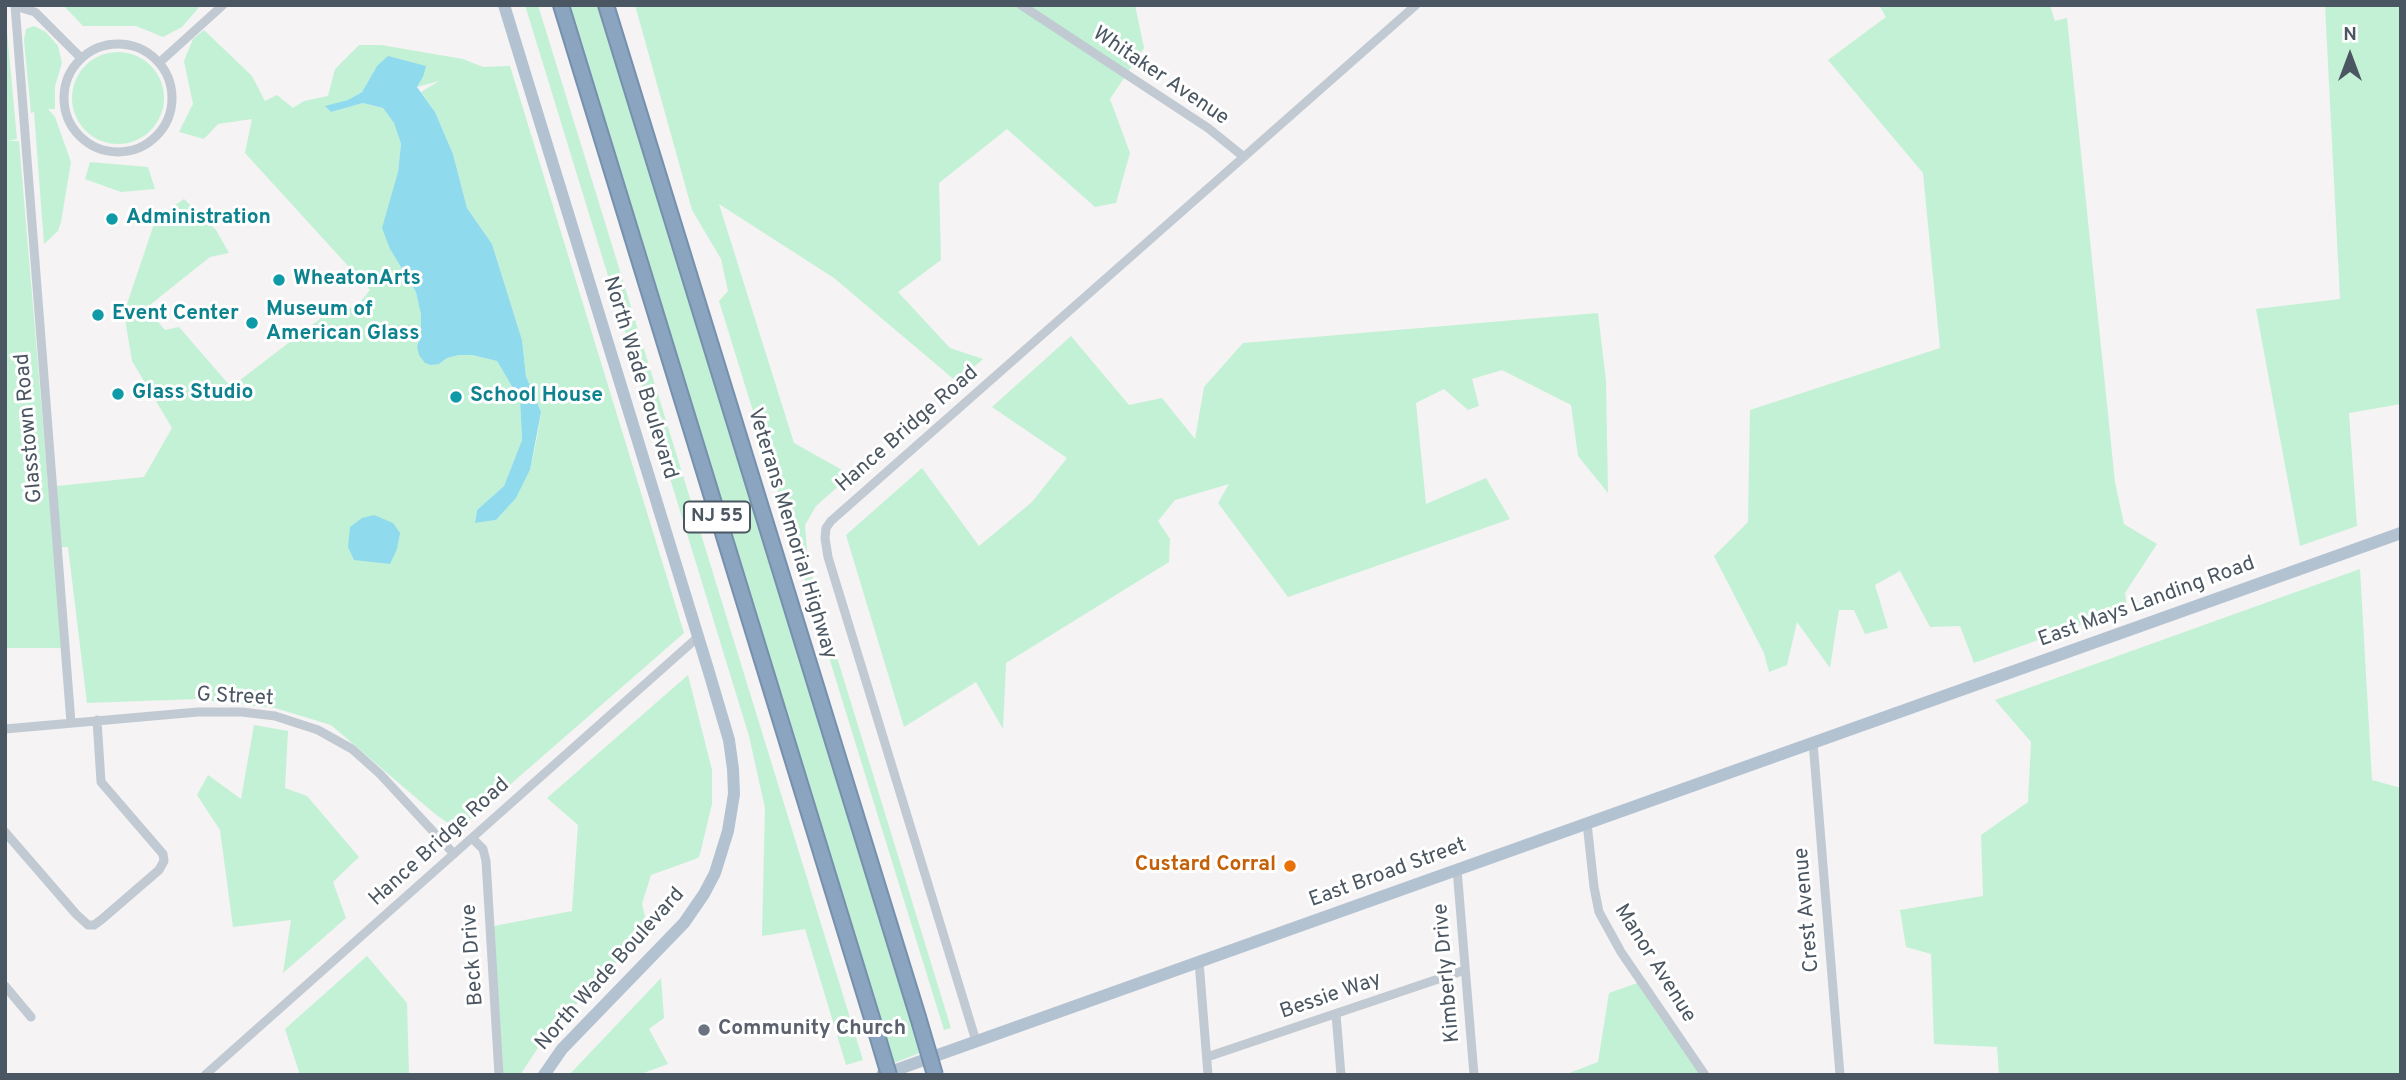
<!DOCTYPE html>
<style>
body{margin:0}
#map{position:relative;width:2406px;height:1080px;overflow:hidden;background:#f5f3f3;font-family:Overpass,sans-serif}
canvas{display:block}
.frame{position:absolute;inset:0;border:7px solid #4a5661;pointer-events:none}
.north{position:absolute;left:2315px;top:21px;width:70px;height:70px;-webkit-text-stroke:5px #fff;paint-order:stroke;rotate:0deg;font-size:19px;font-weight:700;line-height:28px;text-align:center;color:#4a5661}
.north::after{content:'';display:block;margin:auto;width:24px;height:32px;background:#4a5661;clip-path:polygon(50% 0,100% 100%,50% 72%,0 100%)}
</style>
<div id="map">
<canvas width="2406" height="1080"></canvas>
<div class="frame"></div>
<div class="north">N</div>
</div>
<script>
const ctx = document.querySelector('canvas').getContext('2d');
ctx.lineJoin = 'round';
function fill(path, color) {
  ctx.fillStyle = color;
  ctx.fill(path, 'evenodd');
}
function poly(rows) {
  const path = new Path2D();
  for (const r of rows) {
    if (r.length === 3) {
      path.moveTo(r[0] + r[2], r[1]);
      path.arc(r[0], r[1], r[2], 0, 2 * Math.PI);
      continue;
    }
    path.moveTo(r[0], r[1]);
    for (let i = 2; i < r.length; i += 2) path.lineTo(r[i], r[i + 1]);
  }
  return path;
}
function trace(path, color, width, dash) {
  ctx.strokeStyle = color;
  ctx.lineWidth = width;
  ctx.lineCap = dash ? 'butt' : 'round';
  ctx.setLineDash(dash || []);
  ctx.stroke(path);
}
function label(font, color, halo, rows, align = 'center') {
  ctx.font = font + ' Overpass,sans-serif';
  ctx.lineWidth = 6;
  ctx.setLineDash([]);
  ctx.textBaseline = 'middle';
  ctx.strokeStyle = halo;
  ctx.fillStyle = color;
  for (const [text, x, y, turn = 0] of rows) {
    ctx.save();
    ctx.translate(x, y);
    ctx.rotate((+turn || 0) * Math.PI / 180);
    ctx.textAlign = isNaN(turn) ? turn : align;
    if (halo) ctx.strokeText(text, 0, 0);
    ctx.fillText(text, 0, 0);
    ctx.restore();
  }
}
fill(poly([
 [63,5,201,5,182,27,163,37,136,26,83,26],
 [525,5,538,5,863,1060,846,1065,805,929,762,936,765,808,749,736],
 [567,5,599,5,922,1052,894,1063],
 [635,5,1135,5,1144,48,1110,99,1130,153,1116,203,1095,207,1007,129,939,183,941,260,898,292,950,348,983,359,957,382,834,278,719,204,794,443,851,475,816,506,805,525,808,563,951,1028,944,1030,719,301,728,291,721,259,692,210],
 [1879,5,2050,5,2055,21,2067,18,2115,482,2124,524,2157,544,2125,593,2127,608,1974,663,1960,626,1930,627,1900,571,1875,585,1888,628,1865,634,1854,610,1839,610,1830,668,1797,622,1787,665,1769,672,1764,653,1714,556,1748,522,1750,410,1940,348,1923,173,1828,60,1886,17],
 [2325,5,2401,5,2401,404,2349,413,2357,526,2300,546,2256,309,2340,299],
 [5,10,17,139,8,141,19,141,62,648,5,648],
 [34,26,46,32,58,46,62,63,55,86,55,109,48,109,55,117,71,162,61,222,58,231,44,244,34,112,31,113,24,40,26,29],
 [204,30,252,76,265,101,277,95,293,108,304,101,328,96,335,69,359,45,381,45,463,59,483,67,510,66,684,633,458,830,435,814,331,725,275,708,197,699,87,703,68,547,61,547,57,486,144,477,172,428,132,361,124,313,156,218,184,199,216,230,229,253,210,257,146,308,165,330,179,327,231,387,325,315,358,305,370,290,245,153,252,119,218,124,204,139,179,132,193,104,184,61,193,39],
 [377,66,423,77,417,87,439,81,421,92,435,112,453,154,467,208,492,244,522,340,526,376,541,412,537,437,530,470,516,498,496,520,475,523,477,510,504,486,522,440,520,400,497,361,472,355,459,355,447,358,439,364,417,346,421,336,421,315,416,292,390,249,401,144,394,123,383,108,363,103,331,112,326,107,348,100,362,92],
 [118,98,46],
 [90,162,148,167,155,189,121,192,85,179],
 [1598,313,1606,381,1608,493,1578,456,1571,405,1502,370,1472,379,1479,406,1468,410,1444,389,1416,403,1426,504,1486,478,1510,519,1288,597,1218,503,1229,484,1175,500,1158,521,1170,539,1169,562,1006,663,1003,729,976,682,904,727,846,535,922,468,979,546,1032,502,1067,458,992,407,1071,336,1129,405,1162,398,1195,439,1204,387,1243,343],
 [2360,569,2372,780,2401,788,2401,1075,1999,1075,1997,1047,1934,1044,1931,954,1906,947,1900,910,1983,896,1981,835,2028,802,2031,742,1995,700],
 [688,675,712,770,712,804,700,854,698,858,651,875,642,904,648,929,546,1036,520,1075,499,1075,489,927,572,911,578,825,547,798],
 [254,725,288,731,285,788,307,796,359,857,333,882,346,918,283,973,291,920,233,927,220,830,197,795,208,775,241,799],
 [367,956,407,1003,409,1075,300,1075,285,1029],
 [661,978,664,1018,649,1029,668,1064,638,1075,569,1075],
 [1646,980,1705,1075,1564,1075,1598,1062,1609,993]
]), '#c3f1d5');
fill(poly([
 [388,56,426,66,423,77,417,87,435,112,453,154,467,208,492,244,522,340,526,376,541,412,530,470,516,498,496,520,475,523,477,510,504,486,522,440,520,400,497,361,472,355,459,355,447,358,439,364,431,365,425,363,419,355,417,346,421,336,421,315,416,292,390,249,382,228,398,172,401,144,394,123,383,108,363,103,331,112,325,106,348,100,362,92,377,66],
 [374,515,393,523,400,533,397,549,390,564,354,560,348,547,350,527,362,518]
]), '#90daee');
const highway = poly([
 [561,5,875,1028],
 [606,5,918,1017]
]);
trace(highway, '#7690ad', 18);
trace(poly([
 [15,5,71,723],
 [1021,5,1208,128,1244,157],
 [15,6,35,12,80,57],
 [118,98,54],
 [160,62,223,5],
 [5,729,198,712,242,712,275,716,318,730,352,749,380,774,454,854],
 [1813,742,1840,1075],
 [1587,823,1594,887,1599,912,1621,952,1705,1075],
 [5,832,76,914,88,925,94,925,101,920,159,870,164,861,163,854,101,782,97,720],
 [472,838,483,849,486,861,499,1075],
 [1457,869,1474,1075],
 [1199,961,1208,1075],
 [5,986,31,1017],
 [1336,1014,1341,1075],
 [976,1041,828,557,825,538,826,528,831,521,1416,5],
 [1207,1057,1465,970],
 [205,1075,698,637]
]), '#c1cad2', 9);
trace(poly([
 [504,5,708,669,729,740,733,769,734,794,728,831,715,873,704,894,684,923,562,1049,544,1075],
 [882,1075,2401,533]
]), '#b3c2d1', 12);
trace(highway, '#8ba5c1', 14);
const highwayBridge = poly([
 [918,1017,935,1075],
 [875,1028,889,1075]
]);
trace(highwayBridge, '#7690ad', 18, []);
trace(highwayBridge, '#8ba5c1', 14);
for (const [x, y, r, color] of [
 [112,219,7,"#0f9aa8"],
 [279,280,7,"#0f9aa8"],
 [98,315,7,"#0f9aa8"],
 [252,323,7,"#0f9aa8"],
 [118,394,7,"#0f9aa8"],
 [456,397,7,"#0f9aa8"],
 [1290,866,7,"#e8710a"],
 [704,1030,7,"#6b7280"]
]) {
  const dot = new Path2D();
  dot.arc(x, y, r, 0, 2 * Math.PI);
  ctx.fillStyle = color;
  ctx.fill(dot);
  trace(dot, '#fff', 2.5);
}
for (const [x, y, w] of [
 [717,517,66]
]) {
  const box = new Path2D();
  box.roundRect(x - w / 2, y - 15.5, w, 31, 5);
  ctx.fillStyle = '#fff';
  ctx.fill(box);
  trace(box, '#4a5661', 2);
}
label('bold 19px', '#4a5661', null, [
 ["NJ 55",717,517]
]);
label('21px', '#4a5661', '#fff', [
 ["Whitaker Avenue",1160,77,34],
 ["North Wade Boulevard",639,378,73],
 ["Glasstown Road",30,428,-95],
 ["Hance Bridge Road",908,430,-41],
 ["Veterans Memorial Highway",791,534,73],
 ["East Mays Landing Road",2147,603,-20],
 ["G Street",235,698,3],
 ["Hance Bridge Road",440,843,-42],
 ["East Broad Street",1388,874,-20],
 ["Crest Avenue",1808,910,-95],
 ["Beck Drive",474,955,-94],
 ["Manor Avenue",1654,964,58],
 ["North Wade Boulevard",611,970,-48],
 ["Kimberly Drive",1448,973,-95],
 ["Bessie Way",1331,997,-19]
]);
label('bold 21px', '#0d838f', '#fff', [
 ["Administration",126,219],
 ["WheatonArts",293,280],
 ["Museum of",266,311],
 ["American Glass",266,335],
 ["Event Center",112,315],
 ["Glass Studio",132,394],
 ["School House",470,397]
], 'left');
label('bold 21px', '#c56008', '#fff', [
 ["Custard Corral",1276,866]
], 'right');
label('bold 21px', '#5b616d', '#fff', [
 ["Community Church",718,1030]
], 'left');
</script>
